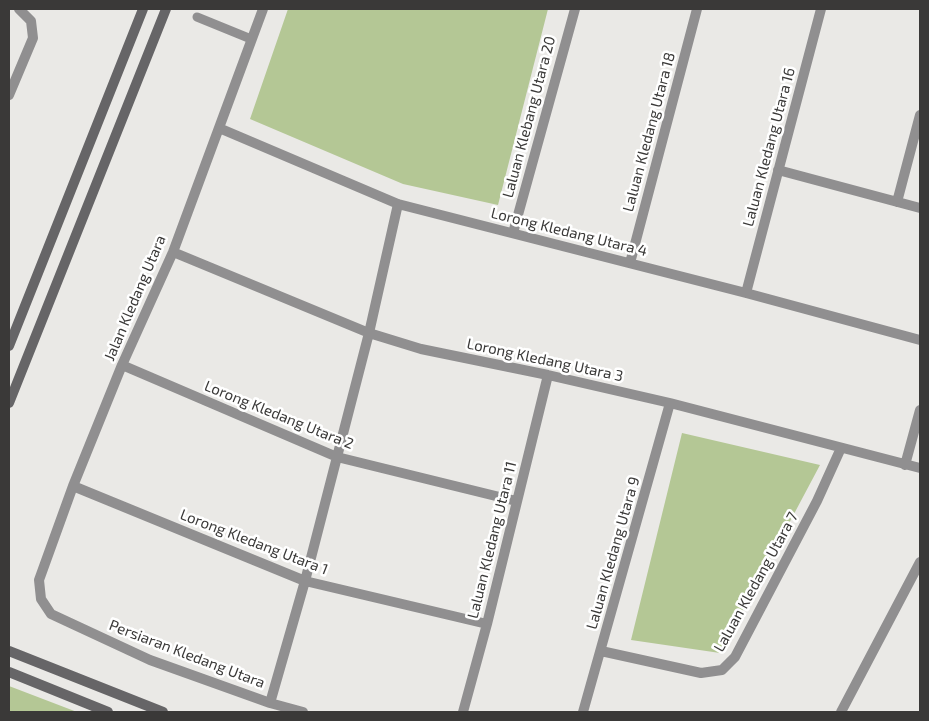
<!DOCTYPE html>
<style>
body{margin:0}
#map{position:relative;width:929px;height:721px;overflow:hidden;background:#eae9e6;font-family:"Exo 2",sans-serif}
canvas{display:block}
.frame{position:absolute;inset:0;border:10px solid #3a3938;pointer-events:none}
</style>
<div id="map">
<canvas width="929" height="721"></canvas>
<div class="frame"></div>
</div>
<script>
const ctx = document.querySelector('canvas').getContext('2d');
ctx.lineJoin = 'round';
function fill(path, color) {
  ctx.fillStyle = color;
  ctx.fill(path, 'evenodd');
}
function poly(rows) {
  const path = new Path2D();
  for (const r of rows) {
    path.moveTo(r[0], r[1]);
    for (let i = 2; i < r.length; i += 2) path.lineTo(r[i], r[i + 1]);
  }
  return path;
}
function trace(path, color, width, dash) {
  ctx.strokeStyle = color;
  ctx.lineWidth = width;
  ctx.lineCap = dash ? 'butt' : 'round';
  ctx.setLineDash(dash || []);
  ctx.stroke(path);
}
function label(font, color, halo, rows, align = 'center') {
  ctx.font = font + ' "Exo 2",sans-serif';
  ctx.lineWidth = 5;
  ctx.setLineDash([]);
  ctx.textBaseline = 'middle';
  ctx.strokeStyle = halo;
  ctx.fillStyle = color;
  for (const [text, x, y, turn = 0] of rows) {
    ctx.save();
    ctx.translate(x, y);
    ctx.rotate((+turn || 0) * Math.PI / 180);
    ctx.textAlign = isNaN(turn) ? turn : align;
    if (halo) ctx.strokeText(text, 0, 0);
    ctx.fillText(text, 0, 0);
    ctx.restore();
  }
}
fill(poly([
 [288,9,548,9,498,205,403,184,250,119],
 [682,433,820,465,720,653,631,640],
 [9,686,77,712,9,712]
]), '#b4c795');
trace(poly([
 [197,17,251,39]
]), '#908f90', 9);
trace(poly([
 [263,9,173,252,122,365,73,486,39,580,41,599,51,614,150,660,270,703,303,712],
 [9,95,33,38,31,21,19,9],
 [219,128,398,204,746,293,920,340],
 [778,170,920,208],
 [897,202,920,115],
 [513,233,575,9],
 [173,252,369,333,421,349,548,375,670,403,920,468],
 [630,263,697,9],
 [746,293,821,9],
 [122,365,337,457,516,501],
 [905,465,920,410],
 [73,486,305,581,487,624],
 [601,651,701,673,722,670,735,657,817,501,841,448],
 [270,703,305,581,369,333,398,204],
 [463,712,487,624,548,375],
 [583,712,670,403],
 [841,712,920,562]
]), '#908f90', 10);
trace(poly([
 [9,346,143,9],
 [9,403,166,9],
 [9,651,163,712],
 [9,672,108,712]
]), '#666567', 10);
label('15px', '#3a3938', '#fff', [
 ["Laluan Klebang Utara 20",529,117,-75],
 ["Laluan Kledang Utara 18",649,132,-75],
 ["Laluan Kledang Utara 16",769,147,-75],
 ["Lorong Kledang Utara 4",569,232,14],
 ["Jalan Kledang Utara",135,298,-67],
 ["Lorong Kledang Utara 3",545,360,12],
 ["Lorong Kledang Utara 2",279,415,22],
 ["Laluan Kledang Utara 11",492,540,-76],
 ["Lorong Kledang Utara 1",254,542,21],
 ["Laluan Kledang Utara 9",613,553,-74],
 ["Laluan Kledang Utara 7",756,582,-61],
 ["Persiaran Kledang Utara",187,654,21]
]);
</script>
